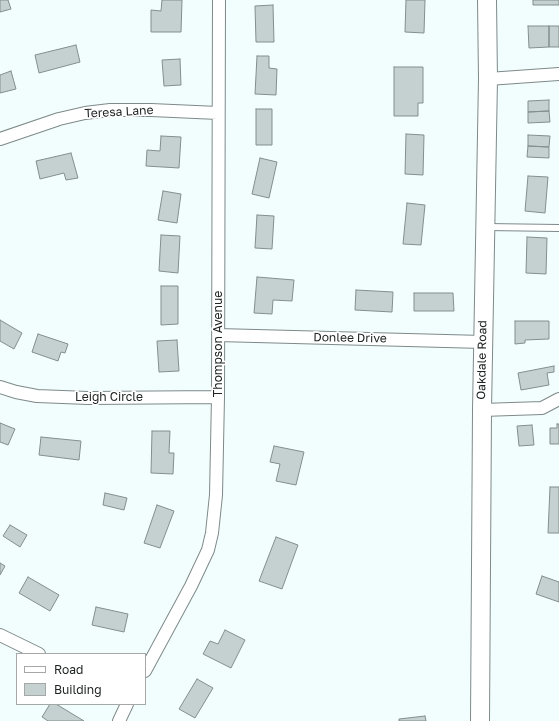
<!DOCTYPE html>
<style>
body{margin:0}
#map{position:relative;width:559px;height:721px;overflow:hidden;background:#f2fefe;font-family:"Golos Text",sans-serif}
canvas{display:block}
.legend{position:absolute;left:16px;top:653px;width:130px;height:52px;box-sizing:border-box;background:#fff;border:1px solid #a6a7a7;margin:0;padding:5px 7px;list-style:none;font-size:12px;color:#202424}
.legend li{display:flex;align-items:center;gap:8px;height:20px}
.legend b{width:20px;border:1px solid #a6a7a7}
</style>
<div id="map">
<canvas width="559" height="721"></canvas>
<ul class="legend">
<li><b style="height:5px;background:#fff"></b>Road</li>
<li><b style="height:11px;background:#c5d0d0"></b>Building</li>
</ul>
</div>
<script>
const ctx = document.querySelector('canvas').getContext('2d');
ctx.lineJoin = 'round';
function fill(path, color) {
  ctx.fillStyle = color;
  ctx.fill(path, 'evenodd');
}
function poly(rows) {
  const path = new Path2D();
  for (const r of rows) {
    path.moveTo(r[0], r[1]);
    for (let i = 2; i < r.length; i += 2) path.lineTo(r[i], r[i + 1]);
  }
  return path;
}
function trace(path, color, width, dash) {
  ctx.strokeStyle = color;
  ctx.lineWidth = width;
  ctx.lineCap = dash ? 'butt' : 'round';
  ctx.setLineDash(dash || []);
  ctx.stroke(path);
}
function label(font, color, halo, rows, align = 'center') {
  ctx.font = font + ' "Golos Text",sans-serif';
  ctx.lineWidth = 3.5;
  ctx.setLineDash([]);
  ctx.textBaseline = 'middle';
  ctx.strokeStyle = halo;
  ctx.fillStyle = color;
  for (const [text, x, y, turn = 0] of rows) {
    ctx.save();
    ctx.translate(x, y);
    ctx.rotate((+turn || 0) * Math.PI / 180);
    ctx.textAlign = isNaN(turn) ? turn : align;
    if (halo) ctx.strokeText(text, 0, 0);
    ctx.fillText(text, 0, 0);
    ctx.restore();
  }
}
const building = poly([
 [0,0,8,0,11,9,0,12,0,0],
 [162,0,182,0,181,32,151,32,151,10,161,11,162,0],
 [406,0,425,0,424,33,405,32,406,0],
 [533,0,559,0,559,5,533,5,533,0],
 [273,5,274,42,256,42,255,6,273,5],
 [528,26,549,26,549,47,529,48,528,26],
 [549,26,559,26,559,47,549,47,549,26],
 [76,45,80,62,39,73,35,55,76,45],
 [257,56,269,56,269,68,277,69,276,95,255,94,257,56],
 [180,59,181,85,164,86,162,60,180,59],
 [394,67,423,67,423,103,418,103,418,116,394,116,394,67],
 [11,71,16,89,0,93,0,75,11,71],
 [549,100,549,111,528,112,528,101,549,100],
 [256,109,272,109,272,145,256,145,256,109],
 [549,111,550,122,528,123,528,112,549,111],
 [406,134,424,135,423,175,405,174,406,134],
 [528,135,550,136,549,147,528,146,528,135],
 [161,136,181,137,179,168,146,166,147,150,160,151,161,136],
 [528,146,549,147,549,158,527,157,528,146],
 [71,153,78,178,66,180,64,173,40,179,36,161,71,153],
 [260,158,277,162,269,198,252,194,260,158],
 [528,176,548,177,545,213,525,211,528,176],
 [163,191,181,194,177,223,158,220,163,191],
 [407,203,425,205,421,245,403,244,407,203],
 [257,215,274,216,272,249,255,248,257,215],
 [161,235,180,236,178,273,159,271,161,235],
 [527,237,547,238,546,274,526,273,527,237],
 [257,277,294,280,292,301,273,300,272,314,254,313,257,277],
 [161,286,178,286,178,324,161,325,161,286],
 [356,290,393,292,392,312,355,310,356,290],
 [414,293,453,293,454,311,414,311,414,293],
 [0,320,22,333,14,349,0,341,0,320],
 [515,321,549,321,549,339,525,340,525,343,515,344,515,321],
 [38,334,68,344,65,353,61,352,58,361,32,352,38,334],
 [177,340,179,371,159,372,157,341,177,340],
 [554,366,554,372,547,373,549,385,521,390,518,373,554,366],
 [0,423,15,429,8,445,0,442,0,423],
 [557,424,559,424,559,444,550,444,550,428,557,428,557,424],
 [532,425,534,445,519,446,517,426,532,425],
 [152,431,170,431,169,453,174,453,173,474,151,473,152,431],
 [41,437,81,441,79,460,39,455,41,437],
 [274,446,304,452,296,485,276,481,280,464,270,462,274,446],
 [550,487,559,487,559,533,548,533,550,487],
 [105,493,127,498,124,510,103,505,105,493],
 [157,505,174,511,160,548,144,543,157,505],
 [10,525,27,535,20,547,3,536,10,525],
 [276,537,298,545,282,589,259,581,276,537],
 [0,563,5,566,0,575,0,563],
 [542,576,559,582,559,602,536,594,542,576],
 [28,577,59,595,50,611,19,593,28,577],
 [96,607,128,614,124,632,92,625,96,607],
 [225,630,245,640,231,668,203,654,210,641,218,644,225,630],
 [197,679,213,688,195,718,179,709,197,679],
 [50,704,56,704,84,721,48,721,42,717,50,704],
 [425,716,426,721,399,721,399,719,425,716]
]);
fill(building, '#c5d0d0');
trace(building, '#838e8e', 1);
const service = poly([
 [486,227,559,228]
]);
const minor = poly([
 [488,79,559,74],
 [0,139,59,119,85,113,110,110,151,110,218,113],
 [218,335,483,342],
 [0,387,16,392,37,396,88,398,218,397],
 [482,410,542,408,559,399],
 [0,635,39,654],
 [145,671,191,586,208,550,212,533,216,495,218,397,219,0],
 [119,721,127,704]
]);
const secondary = poly([
 [480,721,482,410,488,79,487,0]
]);
trace(service, '#7e8989', 8);
trace(minor, '#7e8989', 14);
trace(secondary, '#7e8989', 20);
trace(service, '#fff', 6);
trace(minor, '#fff', 12);
trace(secondary, '#fff', 18);
label('12px', '#202424', '#fff', [
 ["Teresa Lane",119,112,-3],
 ["Donlee Drive",350,338,1],
 ["Thompson Avenue",218,344,-90],
 ["Oakdale Road",482,360,-89],
 ["Leigh Circle",109,397]
]);
</script>
